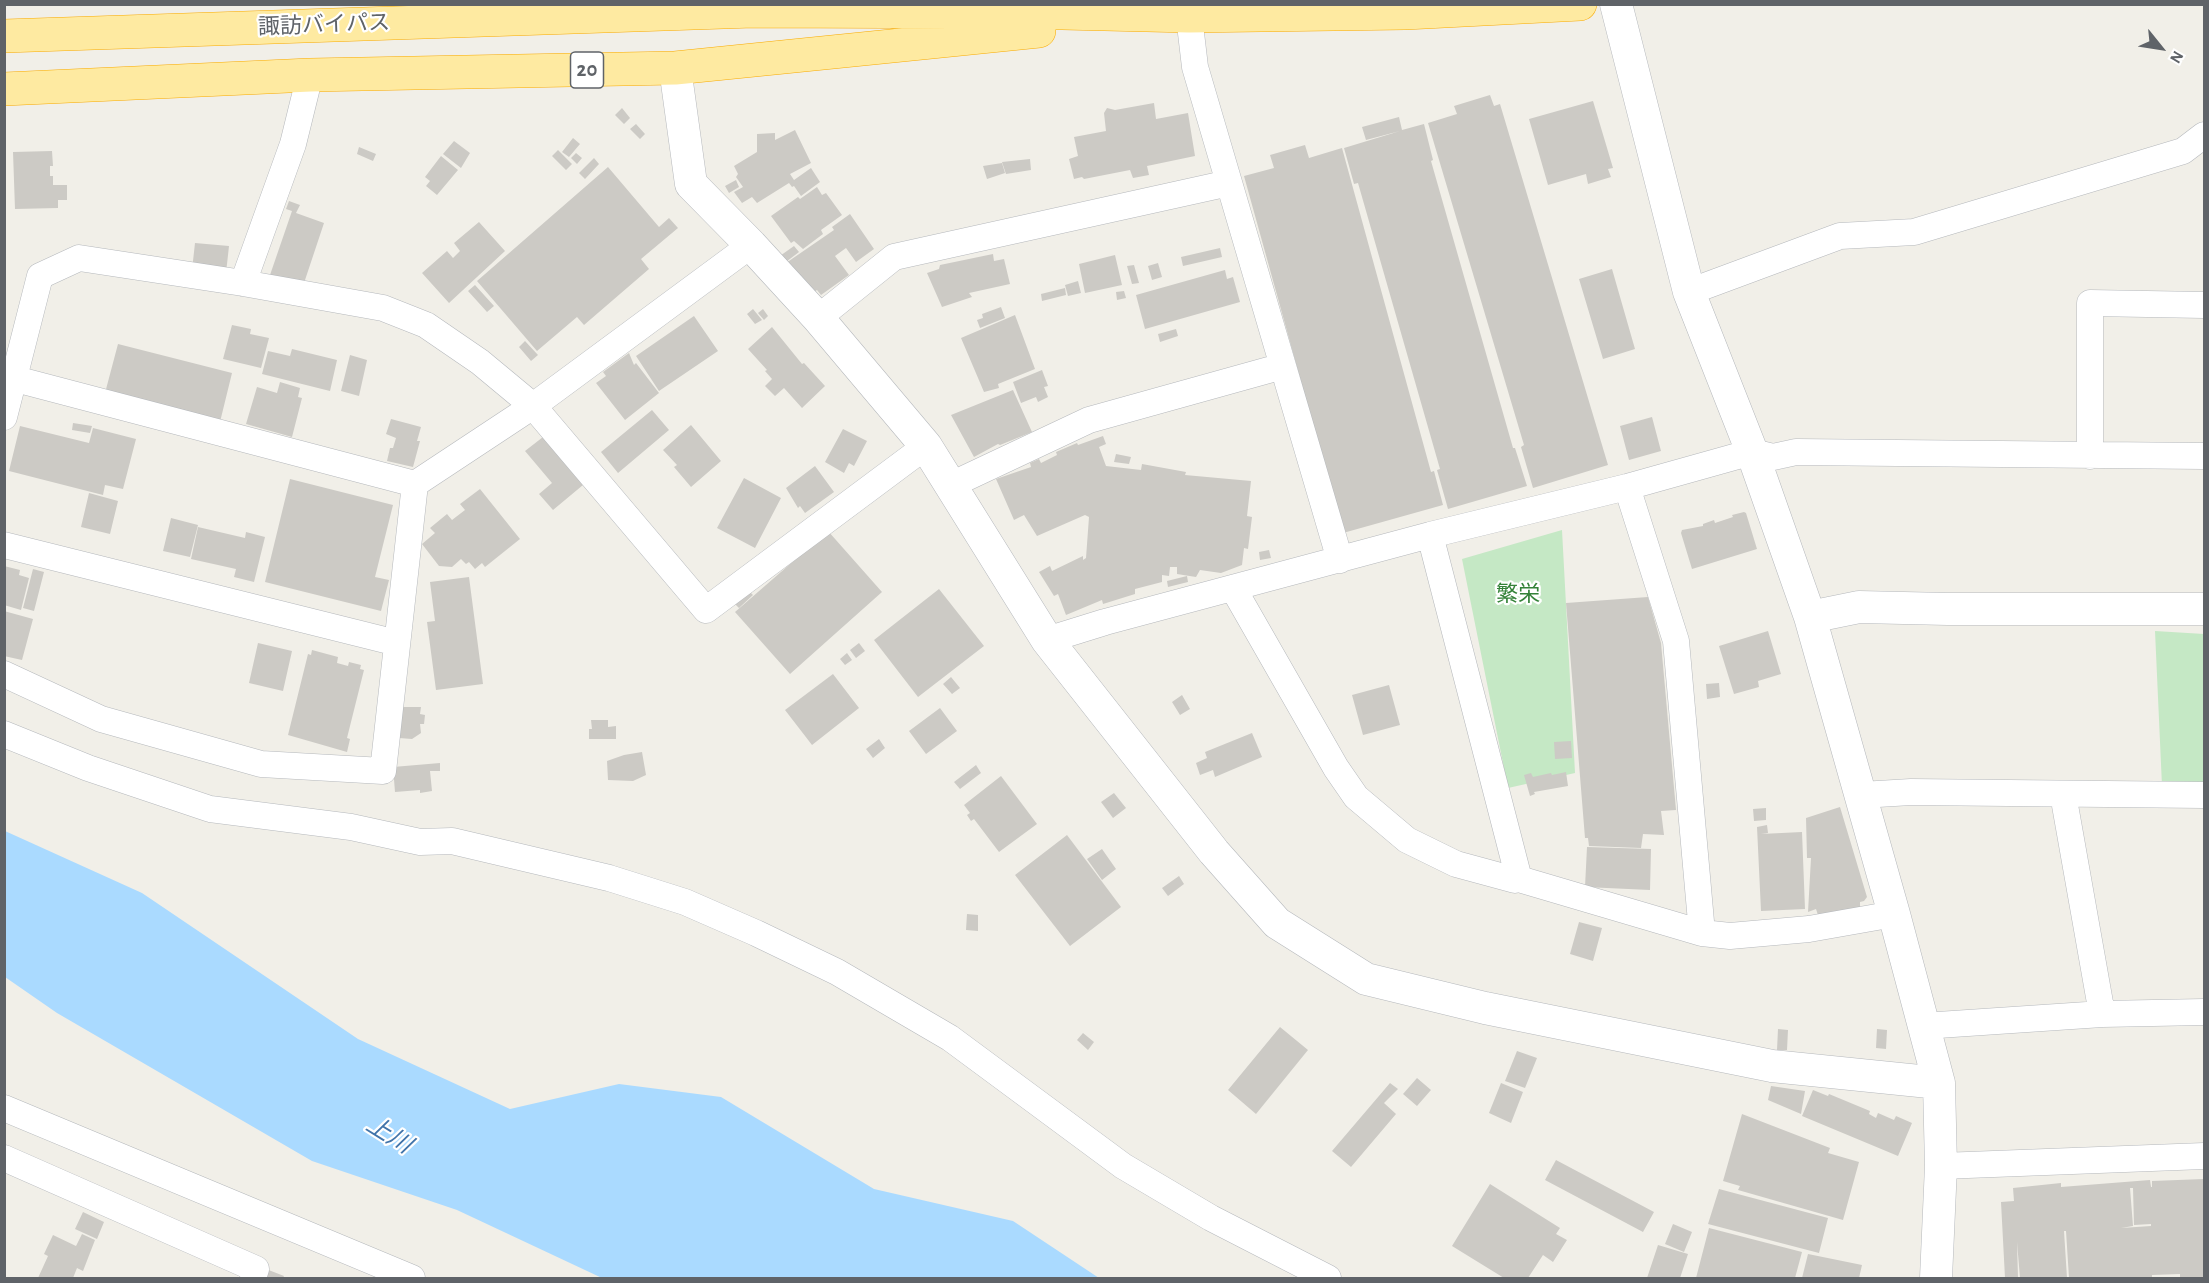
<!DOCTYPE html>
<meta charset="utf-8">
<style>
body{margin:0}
#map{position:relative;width:2209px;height:1283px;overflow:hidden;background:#f1efe8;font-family:"Alegreya Sans",sans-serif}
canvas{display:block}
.frame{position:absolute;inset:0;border:6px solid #5f6368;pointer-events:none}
.north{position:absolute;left:2131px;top:18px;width:60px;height:60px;-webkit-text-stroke:4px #fff;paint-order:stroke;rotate:120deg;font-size:16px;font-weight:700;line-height:24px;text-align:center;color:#5f6368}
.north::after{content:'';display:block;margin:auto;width:21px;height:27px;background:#5f6368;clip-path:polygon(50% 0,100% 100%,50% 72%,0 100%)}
</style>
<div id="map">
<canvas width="2209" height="1283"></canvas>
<div class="frame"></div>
<div class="north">N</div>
</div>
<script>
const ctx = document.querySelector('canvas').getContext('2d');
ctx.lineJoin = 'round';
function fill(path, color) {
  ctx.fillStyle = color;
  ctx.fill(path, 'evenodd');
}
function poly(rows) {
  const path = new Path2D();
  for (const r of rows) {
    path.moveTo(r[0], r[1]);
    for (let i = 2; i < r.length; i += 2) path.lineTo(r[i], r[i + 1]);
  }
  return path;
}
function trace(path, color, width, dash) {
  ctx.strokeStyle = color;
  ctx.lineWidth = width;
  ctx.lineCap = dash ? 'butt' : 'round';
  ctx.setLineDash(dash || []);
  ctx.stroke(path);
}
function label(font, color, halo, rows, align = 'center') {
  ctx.font = font + ' "Alegreya Sans","Noto Sans JP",sans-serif';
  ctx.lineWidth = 4.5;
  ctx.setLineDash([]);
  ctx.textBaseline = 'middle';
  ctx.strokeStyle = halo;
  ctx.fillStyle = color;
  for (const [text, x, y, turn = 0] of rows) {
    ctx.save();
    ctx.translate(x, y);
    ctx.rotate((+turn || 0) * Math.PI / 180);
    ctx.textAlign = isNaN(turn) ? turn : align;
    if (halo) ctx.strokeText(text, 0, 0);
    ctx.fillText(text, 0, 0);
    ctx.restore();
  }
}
fill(poly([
 [1562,530,1575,773,1508,788,1462,559],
 [2155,631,2204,634,2204,789,2162,786]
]), '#c5e8c5');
fill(poly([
 [5,831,142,893,358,1039,510,1109,619,1084,721,1097,874,1189,1013,1221,1099,1278,602,1278,457,1210,312,1161,57,1013,5,977]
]), '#aadaff');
fill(poly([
 [1490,95,1494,106,1500,104,1608,465,1533,488,1521,447,1524,445,1428,123,1457,114,1454,106],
 [1593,101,1613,168,1608,169,1611,177,1588,184,1586,174,1548,185,1529,119],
 [1154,103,1156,119,1188,113,1195,156,1147,166,1149,175,1133,178,1130,170,1084,179,1082,177,1074,179,1069,159,1078,156,1074,137,1106,131,1104,113,1107,108,1115,110],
 [622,108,630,118,624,124,615,115],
 [1399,117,1402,130,1424,124,1433,160,1431,161,1513,448,1515,448,1527,486,1448,509,1437,470,1440,469,1358,183,1354,184,1344,148,1400,131,1366,140,1362,127],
 [636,124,645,134,640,139,630,129],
 [795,130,811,163,790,174,794,180,811,168,820,182,801,196,794,186,792,187,789,183,757,203,752,197,742,203,734,192,743,187,736,177,738,174,734,166,757,152,757,134,775,133,775,140],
 [573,138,580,144,569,157,562,152],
 [454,141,470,153,461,168,443,154],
 [1305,145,1309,158,1342,148,1431,472,1434,471,1443,505,1343,533,1244,176,1274,168,1270,155],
 [359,147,376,154,373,161,357,154],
 [558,150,572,164,566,170,552,156],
 [52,151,53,166,50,166,50,176,53,176,53,185,67,185,67,200,58,200,58,208,15,209,13,152],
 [576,153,582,158,577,164,571,158],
 [441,156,458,170,437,195,426,186,430,181,425,177],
 [594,158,599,164,585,179,579,173],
 [1030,159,1031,170,1006,174,1002,162],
 [1002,163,1005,173,987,179,983,166],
 [608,167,659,227,669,218,678,228,641,259,649,269,584,325,577,317,537,351,477,281],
 [736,180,739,187,729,193,725,186],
 [817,187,822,195,826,193,842,215,821,230,823,234,803,249,794,241,791,243,771,216,798,197,800,199],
 [289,201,300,205,296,213,324,223,303,286,270,275,292,211,286,209],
 [850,214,874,249,856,262,846,248,835,256,849,275,821,295,817,290,809,295,786,263,834,230,832,227],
 [479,222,505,251,449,303,422,273,447,251,453,258,460,251,454,243],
 [195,243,229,246,226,273,192,270],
 [794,246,799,252,782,265,777,258],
 [1220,248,1222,257,1183,266,1181,257],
 [993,254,994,261,1004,259,1010,284,969,293,972,297,942,307,927,273,939,269,940,265],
 [1115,255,1122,285,1085,293,1079,264],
 [1158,263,1162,277,1152,280,1148,266],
 [1134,265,1139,283,1132,284,1127,266],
 [1612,269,1635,349,1603,359,1579,279],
 [1225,270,1227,279,1233,277,1240,302,1145,329,1136,295],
 [1078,281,1081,293,1068,296,1065,285],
 [475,285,494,306,487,312,468,291],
 [1065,288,1066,295,1042,301,1041,294],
 [1124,291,1126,298,1117,300,1116,292],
 [1001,307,1005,318,980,328,977,320,983,318,982,314],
 [753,309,762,320,755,324,747,314],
 [763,309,768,316,764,320,758,313],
 [1015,315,1035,369,998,384,999,388,984,392,961,338],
 [694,316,718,351,659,391,636,356],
 [232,325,251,329,250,334,269,338,261,368,223,359],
 [772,327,802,364,804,363,825,386,802,408,784,388,775,396,765,386,772,379,765,371,767,370,748,349],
 [1176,329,1178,336,1160,342,1158,334],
 [525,341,538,355,531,361,519,347],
 [118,344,232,373,220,422,105,393],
 [292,349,337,360,330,391,262,374,268,351,290,356],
 [629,353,634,365,636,363,659,393,625,420,596,383,606,376,603,372],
 [350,355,367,360,359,396,341,391],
 [1042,370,1048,386,1044,387,1048,397,1038,402,1036,397,1021,403,1013,382],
 [280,382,300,388,298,397,302,398,292,437,246,424,257,387,277,393],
 [1013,390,1032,432,1000,445,998,444,974,457,951,415],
 [652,410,669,430,618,473,601,452],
 [1652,417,1661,451,1629,460,1620,426],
 [391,419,421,427,417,441,420,441,413,467,387,461,390,448,393,448,396,438,386,434],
 [73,423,92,426,90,433,72,430],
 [691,425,721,461,691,487,674,467,677,465,663,450],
 [20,426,89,443,93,428,136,439,123,489,105,485,103,495,9,471],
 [843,429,867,441,854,466,849,463,844,473,825,462],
 [1103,436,1106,444,1099,447,1106,466,1141,470,1142,464,1186,472,1185,475,1251,481,1247,516,1252,517,1248,549,1244,548,1242,565,1221,573,1200,570,1196,577,1177,574,1177,567,1170,567,1169,576,1162,575,1162,582,1135,589,1135,594,1103,604,1102,600,1066,615,1058,594,1054,596,1039,572,1050,566,1052,571,1083,556,1083,560,1086,558,1089,517,1085,515,1037,536,1024,515,1014,520,996,479,1031,467,1030,463,1039,459,1041,463,1057,455,1056,452,1077,443,1078,445],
 [543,437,583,485,553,510,539,494,552,483,525,451],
 [1116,454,1131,457,1129,464,1114,462],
 [815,466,834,492,805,513,800,506,798,508,786,488],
 [744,478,781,498,755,548,717,528],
 [290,479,393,505,375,577,389,580,381,611,265,582],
 [480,489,520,539,485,567,482,563,475,569,469,562,466,564,461,559,452,567,439,566,422,544,435,533,430,528,447,514,452,520,465,510,460,504],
 [89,493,118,501,110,534,81,527],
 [1744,512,1746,513,1757,549,1692,569,1681,533,1682,530,1703,526,1703,524,1714,520,1715,523,1733,517,1732,515],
 [171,518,198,525,190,557,163,551],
 [198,527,245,538,246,532,265,537,254,582,234,577,236,569,191,559],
 [828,531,882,592,790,674,735,612],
 [1269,550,1271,558,1260,560,1259,552],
 [4,566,20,570,19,575,29,578,21,610,4,605],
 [33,569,44,572,34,611,23,608],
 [1187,576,1188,582,1168,587,1167,581],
 [469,577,483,684,436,690,427,622,435,621,430,582],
 [746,588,753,595,739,608,732,601],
 [939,589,984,646,918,697,874,640],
 [1648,597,1661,643,1676,810,1661,811,1664,835,1643,834,1641,848,1589,846,1588,838,1585,838,1566,603],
 [4,611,33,619,22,660,4,656],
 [1768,631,1781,674,1758,681,1759,687,1734,694,1719,646],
 [258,643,292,651,283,691,249,683],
 [859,643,865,651,856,658,850,650],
 [312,650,338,657,337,663,348,666,349,662,361,665,360,669,364,670,347,738,350,739,347,752,288,735,308,654,311,655],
 [847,653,852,660,845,665,840,659],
 [833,674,859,708,812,745,785,710],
 [951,677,960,688,952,694,943,684],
 [1719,683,1720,697,1707,699,1706,684],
 [1389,685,1400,725,1363,735,1352,695],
 [1182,695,1190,709,1180,715,1172,702],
 [401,707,421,707,420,714,425,715,424,724,420,724,421,733,412,739,399,738],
 [940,708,957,731,926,754,909,731],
 [591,720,608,720,608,727,616,726,616,739,589,739,589,729,592,729],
 [1252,733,1262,757,1215,777,1213,770,1200,775,1196,763,1207,758,1205,752],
 [879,739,885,748,873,758,866,749],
 [1571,741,1572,758,1555,759,1554,742],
 [642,752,646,775,633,781,608,780,607,761,624,755],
 [440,763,440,771,430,771,432,791,420,793,420,790,395,792,393,767],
 [976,765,981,773,960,789,954,782],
 [1566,772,1568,786,1534,792,1535,794,1530,796,1524,775,1531,773,1533,777,1551,773,1552,775],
 [1001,776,1037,824,999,852,974,819,971,821,967,815,970,813,964,805],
 [1114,793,1126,808,1113,818,1101,802],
 [1840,807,1867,897,1864,901,1860,902,1860,908,1818,915,1816,909,1808,912,1811,858,1807,858,1806,818],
 [1766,808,1766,820,1754,821,1753,809],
 [1767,825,1768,833,1761,834,1802,832,1805,909,1761,911,1757,827],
 [1067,835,1121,907,1070,946,1015,875],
 [1587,847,1651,849,1650,890,1585,887],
 [1102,849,1116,869,1102,880,1087,859],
 [1179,876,1184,884,1168,896,1162,888],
 [967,914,978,915,978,931,966,930],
 [1579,922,1602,928,1593,961,1570,954],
 [1280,1027,1308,1050,1256,1114,1228,1090],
 [1778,1029,1788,1030,1787,1050,1777,1050],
 [1877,1029,1887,1030,1886,1049,1876,1048],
 [1083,1033,1094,1042,1088,1050,1077,1040],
 [1517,1051,1537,1058,1525,1088,1505,1081],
 [1417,1078,1431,1090,1417,1106,1403,1094],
 [1390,1083,1398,1089,1384,1103,1396,1114,1351,1167,1332,1151],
 [1501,1083,1523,1092,1511,1123,1489,1113],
 [1771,1086,1805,1091,1801,1114,1768,1100],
 [1813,1090,1828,1096,1829,1094,1870,1111,1869,1114,1876,1118,1878,1113,1894,1120,1896,1116,1912,1123,1898,1156,1802,1116],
 [1742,1114,1830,1148,1828,1153,1859,1162,1843,1220,1738,1190,1740,1186,1723,1181],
 [1556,1160,1654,1212,1643,1232,1545,1180],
 [2204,1179,2204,1278,2180,1278,2180,1274,2152,1275,2152,1278,2069,1278,2066,1231,2064,1231,2067,1278,2020,1278,2017,1242,2018,1278,2005,1278,2001,1202,2014,1201,2013,1188,2061,1183,2061,1187,2150,1180,2151,1187,2152,1187,2152,1181],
 [2130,1188,2133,1188,2134,1225,2151,1224,2151,1226,2121,1228,2133,1226],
 [1490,1184,1560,1228,1556,1234,1567,1240,1553,1262,1543,1255,1528,1278,1504,1278,1452,1246],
 [1719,1189,1828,1218,1819,1253,1708,1224],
 [83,1212,104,1222,97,1239,75,1229],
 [1673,1224,1692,1232,1684,1252,1665,1244],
 [1709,1228,1802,1252,1795,1278,1696,1278],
 [82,1234,95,1240,83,1271,77,1268,73,1278,38,1278,48,1256,44,1254,53,1235,76,1246],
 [1658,1245,1688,1254,1680,1278,1647,1278],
 [1808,1254,1862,1265,1859,1278,1802,1278],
 [266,1269,284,1276,283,1278,262,1278]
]), '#cccac5');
const minor = poly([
 [1189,16,1195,67,1340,560],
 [243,283,293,144,310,75],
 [1689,292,1840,236,1914,232,2183,151,2204,135],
 [818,318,894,257,1229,183],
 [4,376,415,484,533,406,751,245],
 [4,417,40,276,79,258,243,283,383,308,426,325,480,362,533,406,706,610,926,446],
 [2090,456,2090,303,2204,305],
 [951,485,1089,420,1283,366],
 [1627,487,1676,641,1702,933],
 [1430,535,1519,879],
 [4,545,397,643],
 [1233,588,1336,768,1356,797,1407,840,1456,864,1515,880,1519,879,1702,933,1730,936,1809,929,1894,914],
 [1047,640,1105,622,1430,535,1627,487,1752,452,1773,457,1796,452,2204,456],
 [4,674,101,719,261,764,383,771,415,484],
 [4,734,88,768,210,809,351,827,420,842,452,841,609,878,685,902,756,933,837,972,950,1038,1123,1166,1211,1218,1328,1278],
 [2063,794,2102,1014],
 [1861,795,1911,792,2204,795],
 [1923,1026,2102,1014,2204,1012],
 [4,1108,412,1278],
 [4,1158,256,1269,253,1278],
 [1941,1166,2204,1156]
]);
const tertiary = poly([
 [1616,4,1689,292,1752,452,1810,617,1894,914,1939,1083,1941,1166,1936,1278],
 [675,68,691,184,751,245,818,318,926,446,1047,640,1214,852,1277,923,1366,979,1485,1008,1772,1066,1939,1083],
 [1810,617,1859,607,1948,609,2204,609]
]);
const trunk = poly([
 [4,36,753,11,1020,12,1189,16,1405,13,1580,4],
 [4,89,310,75,675,68,1039,31]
]);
trace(minor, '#b5b8bc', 27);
trace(tertiary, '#b5b8bc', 33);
trace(trunk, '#f9ab00', 34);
trace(minor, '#fff', 26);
trace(tertiary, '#fff', 32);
trace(trunk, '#feeaa1', 33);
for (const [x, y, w] of [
 [587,70,33]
]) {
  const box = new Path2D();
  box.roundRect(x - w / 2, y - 18, w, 36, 4.5);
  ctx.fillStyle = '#fff';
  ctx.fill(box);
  trace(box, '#5f6368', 1.5);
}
label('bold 21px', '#5f6368', null, [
 ["20",587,70]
]);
label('22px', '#5f6368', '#fff', [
 ["諏訪バイパス",324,25,-2]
]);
label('22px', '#348238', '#fff', [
 ["繁栄",1518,594]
]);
label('italic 24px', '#4174aa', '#fff', [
 ["上川",389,1135,32]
]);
</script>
